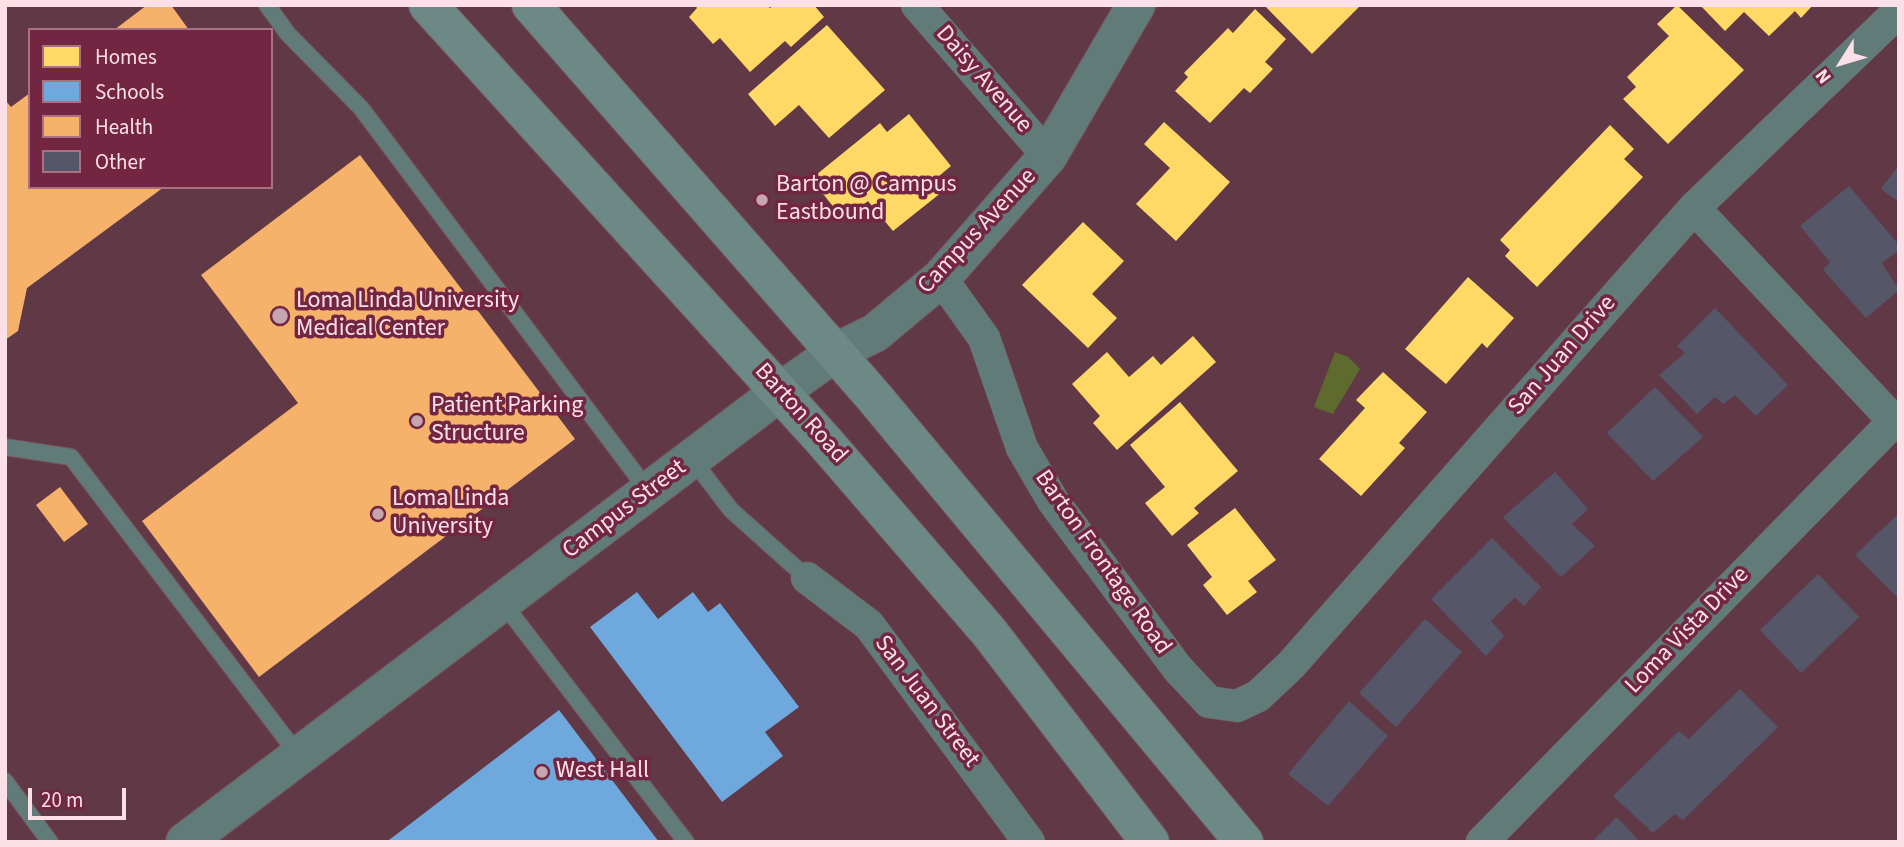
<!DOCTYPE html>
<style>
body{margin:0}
#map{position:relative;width:1904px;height:847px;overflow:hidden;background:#603846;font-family:"Source Sans 3",sans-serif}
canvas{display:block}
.frame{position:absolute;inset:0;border:7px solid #fde0e7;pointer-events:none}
.legend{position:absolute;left:28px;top:28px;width:245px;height:161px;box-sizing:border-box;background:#722641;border:2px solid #aa7083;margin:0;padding:9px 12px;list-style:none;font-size:21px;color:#fde0e7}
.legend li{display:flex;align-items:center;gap:14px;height:35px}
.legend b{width:35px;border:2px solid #aa7083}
.north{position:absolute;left:1806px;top:28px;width:70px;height:70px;-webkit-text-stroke:5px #722641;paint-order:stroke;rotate:233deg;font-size:19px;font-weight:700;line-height:28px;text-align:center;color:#fde0e7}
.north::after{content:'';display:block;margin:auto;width:24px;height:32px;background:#fde0e7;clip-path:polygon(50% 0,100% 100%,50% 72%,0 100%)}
.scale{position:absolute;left:28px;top:788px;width:98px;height:32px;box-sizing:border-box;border:4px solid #fde0e7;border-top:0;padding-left:9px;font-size:21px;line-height:24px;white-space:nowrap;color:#fde0e7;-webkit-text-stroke:5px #722641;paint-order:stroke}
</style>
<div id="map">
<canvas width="1904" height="847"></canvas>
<div class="frame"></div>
<ul class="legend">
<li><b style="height:19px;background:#ffd966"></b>Homes</li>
<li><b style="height:19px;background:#6fa8dc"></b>Schools</li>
<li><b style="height:19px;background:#f6b26b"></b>Health</li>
<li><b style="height:19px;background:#555769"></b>Other</li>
</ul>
<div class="north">N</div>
<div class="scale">20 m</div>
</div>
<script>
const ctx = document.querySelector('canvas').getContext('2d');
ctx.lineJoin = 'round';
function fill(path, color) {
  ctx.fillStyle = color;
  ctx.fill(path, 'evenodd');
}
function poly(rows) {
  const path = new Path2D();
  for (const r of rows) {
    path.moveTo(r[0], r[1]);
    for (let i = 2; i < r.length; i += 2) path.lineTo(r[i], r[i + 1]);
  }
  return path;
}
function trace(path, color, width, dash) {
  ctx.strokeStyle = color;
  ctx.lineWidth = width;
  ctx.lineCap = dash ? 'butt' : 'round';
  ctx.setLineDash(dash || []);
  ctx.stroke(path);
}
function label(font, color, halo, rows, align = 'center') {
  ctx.font = font + ' "Source Sans 3",sans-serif';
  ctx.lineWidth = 7;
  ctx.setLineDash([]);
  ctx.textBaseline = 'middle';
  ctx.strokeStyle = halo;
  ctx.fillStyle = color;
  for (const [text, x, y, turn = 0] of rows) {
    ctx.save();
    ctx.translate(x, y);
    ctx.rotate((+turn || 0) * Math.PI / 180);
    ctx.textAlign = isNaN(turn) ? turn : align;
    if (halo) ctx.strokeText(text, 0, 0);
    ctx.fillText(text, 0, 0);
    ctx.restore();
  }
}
fill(poly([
 [1335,352,1348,357,1360,369,1333,414,1314,407]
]), '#5f6b2e');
fill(poly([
 [695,5,767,5,770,8,774,5,814,5,824,17,791,47,785,41,750,72,720,38,713,44,689,17,697,8],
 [1264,5,1361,5,1312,54],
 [1677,5,1744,70,1668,144,1623,99,1636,87,1627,77,1669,36,1657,24],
 [1700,5,1813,5,1801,18,1795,11,1769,36,1744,12,1725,31],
 [1255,9,1286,39,1265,62,1273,69,1250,93,1244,88,1210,123,1175,91,1188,77,1184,73,1228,28,1233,33],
 [827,25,885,90,829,138,799,105,775,126,748,94],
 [909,114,951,166,933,181,942,192,893,231,868,201,844,220,811,179,880,123,887,132],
 [1164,122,1230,182,1176,241,1136,204,1170,168,1144,144],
 [1610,125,1634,149,1624,159,1643,177,1537,287,1505,256,1510,250,1500,240],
 [1083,222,1124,261,1092,294,1117,318,1088,348,1022,285],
 [1468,277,1514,318,1487,348,1482,343,1446,384,1405,349],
 [1193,336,1216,362,1117,450,1093,423,1100,416,1072,384,1107,352,1129,377,1153,356,1161,365],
 [1383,372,1427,412,1399,443,1405,448,1361,496,1319,459,1365,408,1356,400],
 [1180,402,1238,471,1194,508,1199,513,1172,536,1145,503,1165,487,1130,445],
 [1235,508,1276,560,1248,581,1257,592,1227,615,1203,585,1212,577,1187,545]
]), '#ffd966');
fill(poly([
 [637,592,658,619,693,592,708,612,720,603,799,707,765,732,783,756,722,802,590,627],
 [559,710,659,842,386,842,397,834]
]), '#6fa8dc');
fill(poly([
 [147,5,171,5,189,30,114,30],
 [30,93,30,187,164,187,27,288,18,331,5,340,5,100,11,107],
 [360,155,575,439,259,677,142,521,298,403,201,275],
 [60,487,88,524,64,542,36,505]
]), '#f6b26b');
fill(poly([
 [1899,165,1899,202,1881,189],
 [1849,186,1899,245,1899,250,1882,263,1899,290,1866,318,1823,270,1830,262,1800,226],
 [1715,308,1788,385,1756,416,1735,395,1723,404,1715,397,1697,414,1659,375,1685,353,1677,346],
 [1655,387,1703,437,1653,481,1607,433],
 [1555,472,1588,509,1572,524,1595,546,1561,577,1503,517],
 [1899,513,1899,599,1855,555],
 [1492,538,1541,587,1524,606,1515,597,1491,621,1504,636,1486,656,1431,599],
 [1818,574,1859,617,1801,673,1760,630],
 [1425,619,1462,652,1396,727,1359,693],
 [1740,689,1778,727,1683,820,1675,814,1653,833,1613,796,1679,731,1689,739],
 [1349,701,1388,736,1328,806,1288,774],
 [1617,817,1640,842,1592,842]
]), '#555769');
const service = poly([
 [267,5,288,34,361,108,649,492],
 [5,447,71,457,299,756],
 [692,459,731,510,807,578],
 [503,603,686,842],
 [5,781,50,842]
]);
const minor = poly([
 [917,5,1048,156],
 [1694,208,1894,421],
 [941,278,984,338,1022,448,1053,501,1178,669,1209,702,1237,706,1258,696,1291,665,1694,208,1899,11],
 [807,578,869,625,1029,842],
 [1482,842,1899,416]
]);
const tertiary = poly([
 [185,842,781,391,836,352,875,333,941,278,1048,156,1136,5]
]);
const secondary = poly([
 [428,5,824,441,989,632,1150,842],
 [531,5,874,397,1244,842]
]);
trace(service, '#765661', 18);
trace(minor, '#765661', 33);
trace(tertiary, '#765661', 40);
trace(secondary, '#765661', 40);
trace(service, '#617b78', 16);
trace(minor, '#617b78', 32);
trace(tertiary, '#617b78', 38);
trace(secondary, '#6c8986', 38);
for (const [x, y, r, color] of [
 [762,200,7,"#c6a5af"],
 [280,316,9,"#c6a5af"],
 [417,421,7,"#c6a5af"],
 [378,514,7,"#c6a5af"],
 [542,772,7,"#c6a5af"]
]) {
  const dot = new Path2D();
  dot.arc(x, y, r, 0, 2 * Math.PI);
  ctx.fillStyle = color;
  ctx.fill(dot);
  trace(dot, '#722641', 2.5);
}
label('24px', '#fde0e7', '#722641', [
 ["Daisy Avenue",983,80,49],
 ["Campus Avenue",978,232,-47],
 ["San Juan Drive",1563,356,-49],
 ["Barton Road",800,414,48],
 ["Campus Street",625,510,-37],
 ["Barton Frontage Road",1102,563,55],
 ["Loma Vista Drive",1688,631,-46],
 ["San Juan Street",926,702,53]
]);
label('24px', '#fde0e7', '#722641', [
 ["Barton @ Campus",776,186],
 ["Eastbound",776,214],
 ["Loma Linda University",296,302],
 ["Medical Center",296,330],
 ["Patient Parking",431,407],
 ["Structure",431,435],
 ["Loma Linda",392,500],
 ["University",392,528],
 ["West Hall",556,772]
], 'left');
</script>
